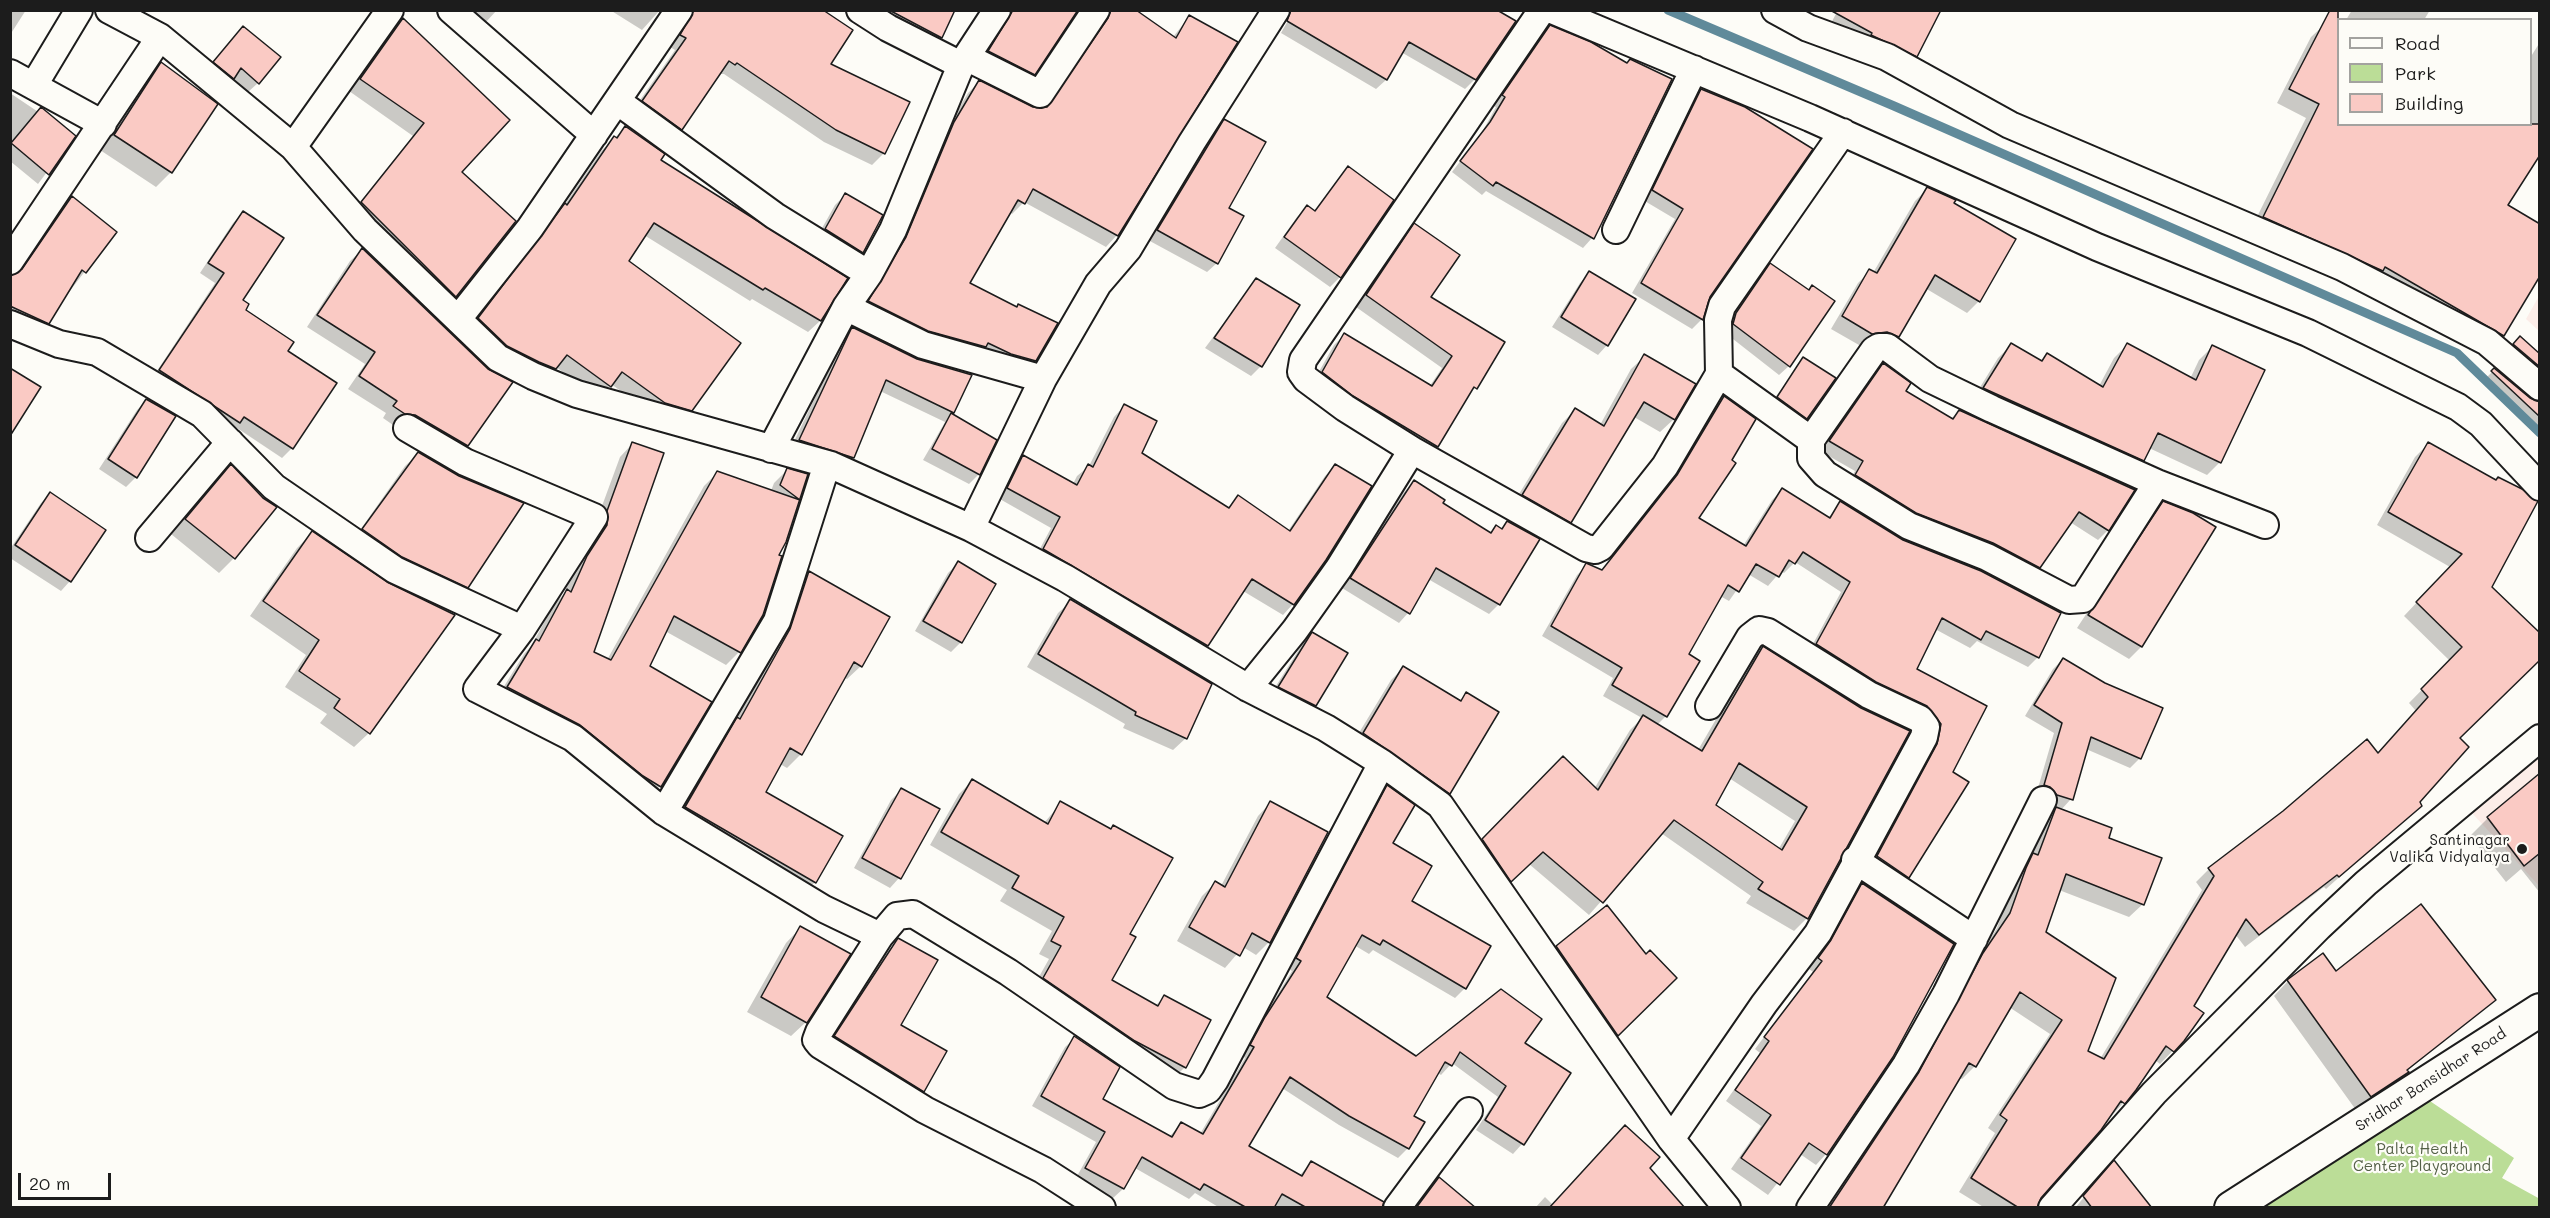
<!DOCTYPE html>
<style>
body{margin:0}
#map{position:relative;width:2550px;height:1218px;overflow:hidden;background:#fdfcf7;font-family:Mali,sans-serif}
canvas{display:block}
.frame{position:absolute;inset:0;border:12px solid #1c1c1c;pointer-events:none}
.legend{position:absolute;left:2337px;top:18px;width:195px;height:108px;box-sizing:border-box;background:#fdfcf7;border:2px solid #a3a29f;margin:0;padding:8px 10px;list-style:none;font-size:18px;color:#1c1c1c}
.legend li{display:flex;align-items:center;gap:12px;height:30px}
.legend b{width:30px;border:2px solid #a3a29f}
.scale{position:absolute;left:18px;top:1173px;width:93px;height:27px;box-sizing:border-box;border:3px solid #1c1c1c;border-top:0;padding-left:8px;font-size:18px;line-height:21px;white-space:nowrap;color:#1c1c1c;-webkit-text-stroke:4px #fdfcf7;paint-order:stroke}
</style>
<div id="map">
<canvas width="2550" height="1218"></canvas>
<div class="frame"></div>
<ul class="legend">
<li><b style="height:8px;background:#fdfcf7"></b>Road</li>
<li><b style="height:16px;background:#bbdd97"></b>Park</li>
<li><b style="height:16px;background:#facac4"></b>Building</li>
</ul>
<div class="scale">20 m</div>
</div>
<script>
const ctx = document.querySelector('canvas').getContext('2d');
ctx.lineJoin = 'round';
function fill(path, color) {
  ctx.fillStyle = color;
  ctx.fill(path, 'evenodd');
}
function poly(rows) {
  const path = new Path2D();
  for (const r of rows) {
    path.moveTo(r[0], r[1]);
    for (let i = 2; i < r.length; i += 2) path.lineTo(r[i], r[i + 1]);
  }
  return path;
}
function trace(path, color, width, dash) {
  ctx.strokeStyle = color;
  ctx.lineWidth = width;
  ctx.lineCap = dash ? 'butt' : 'round';
  ctx.setLineDash(dash || []);
  ctx.stroke(path);
}
function label(font, color, halo, rows, align = 'center') {
  ctx.font = font + ' Mali,sans-serif';
  ctx.lineWidth = 4.5;
  ctx.setLineDash([]);
  ctx.textBaseline = 'middle';
  ctx.strokeStyle = halo;
  ctx.fillStyle = color;
  for (const [text, x, y, turn = 0] of rows) {
    ctx.save();
    ctx.translate(x, y);
    ctx.rotate((+turn || 0) * Math.PI / 180);
    ctx.textAlign = isNaN(turn) ? turn : align;
    if (halo) ctx.strokeText(text, 0, 0);
    ctx.fillText(text, 0, 0);
    ctx.restore();
  }
}
fill(poly([
 [2539,296,2539,331,2526,319],
 [2539,751,2539,886,2471,812]
]), '#fcede8');
fill(poly([
 [2424,1097,2514,1158,2502,1178,2540,1199,2539,1208,2245,1208]
]), '#bbdd97');
fill(poly([
 [10,10,26,10,10,35],
 [448,10,497,10,475,34],
 [610,10,660,10,642,30],
 [676,10,820,10,829,64,884,153,872,165,824,142,724,74,719,74,681,129,669,141,631,113,675,50,670,47,680,31,681,15],
 [883,10,955,10,940,37,930,47],
 [1009,10,1076,10,1034,74,1024,84,980,62],
 [1105,10,1134,10,1173,37,1189,17,1236,43,1117,235,1106,247,1024,202,1012,214,1010,212,968,284,1035,360,1023,372,858,313,943,135,968,93,979,82,1033,109,1045,108,1098,31,1100,19],
 [1294,10,1514,22,1475,79,1465,89,1401,52,1386,80,1376,89,1281,33],
 [1838,10,1916,56,1905,67,1829,27],
 [2352,10,2430,10,2424,20,2346,20],
 [403,20,460,172,455,296,443,308,350,215,413,136,349,91,391,32],
 [2325,24,2338,31,2338,124,2530,124,2530,58,2540,42,2540,152,2506,206,2503,335,2489,349,2250,231,2306,118,2277,103,2311,37],
 [1550,27,1592,238,1583,248,1486,191,1482,195,1452,172,1481,134,1496,107,1493,106,1540,37],
 [243,28,258,83,248,92,232,79,223,87,205,72],
 [162,64,171,172,156,187,100,150,147,79],
 [1701,90,1708,297,1702,319,1692,329,1632,293,1675,219,1643,200,1692,100],
 [10,93,74,136,38,184,10,161],
 [1225,121,1227,209,1217,263,1207,272,1148,240,1215,131],
 [625,128,820,321,808,332,752,299,750,301,644,235,627,262,691,410,679,422,653,414,611,384,598,398,556,367,543,380,467,330,563,207,602,150],
 [1348,168,1340,277,1330,287,1275,248,1297,217,1307,207,1314,212],
 [1927,189,1979,301,1967,313,1925,288,1898,336,1886,348,1874,343,1859,345,1831,329,1858,283,1870,271,1873,273,1915,201],
 [845,195,862,252,852,262,816,239,835,205],
 [72,198,115,232,37,334,10,323,10,276,16,276,61,209],
 [243,213,241,301,243,311,285,351,335,384,292,448,282,458,234,426,229,432,151,380,215,283,200,273,233,223],
 [1415,225,1429,297,1503,342,1436,446,1425,457,1312,384,1334,345,1345,334,1429,387,1442,368,1356,307,1404,236],
 [362,250,487,370,510,383,467,445,455,457,403,426,393,425,383,418,386,413,348,389,365,364,307,327,350,261],
 [1770,265,1789,366,1779,375,1724,332,1726,324],
 [1590,273,1607,345,1598,355,1552,327,1580,283],
 [1256,280,1298,306,1261,366,1251,376,1205,348],
 [853,329,953,412,950,414,995,441,979,474,969,484,923,460,945,422,880,391,853,458,843,467,790,450,843,339],
 [2520,338,2540,356,2540,384,2511,347],
 [2011,345,2040,362,2047,355,2099,386,2114,358,2127,345,2190,379,2199,360,2212,347,2220,462,2207,475,2149,448,2142,460,2129,473,1971,402,1998,358],
 [1645,356,1674,419,1660,432,1634,417,1570,522,1557,535,1510,509,1562,423,1575,410,1600,425,1631,369],
 [1804,359,1806,418,1797,428,1768,407],
 [1883,365,1904,392,1951,419,1959,411,2108,530,2098,540,2070,522,2029,577,1847,485,1855,471,1820,451],
 [2494,370,2536,403,2540,403,2540,434,2483,381],
 [1724,398,1697,519,1743,546,1772,500,1782,490,1828,518,1841,503,2038,657,2028,667,1977,641,1970,648,1935,629,1915,670,1985,707,1951,772,1908,877,1898,887,1868,867,1932,735,1807,655,1841,592,1795,562,1784,573,1781,571,1768,586,1748,574,1729,601,1720,596,1687,655,1697,661,1665,717,1657,725,1698,750,1750,661,1763,648,1860,709,1807,918,1794,931,1746,903,1751,896,1661,833,1589,915,1529,864,1499,895,1470,854,1563,758,1594,789,1630,730,1642,718,1603,696,1613,678,1542,636,1577,575,1587,565,1601,571,1667,487,1714,407],
 [1729,778,1795,821,1778,850,1714,805],
 [147,400,136,477,126,487,99,469,137,410],
 [1124,406,1140,454,1227,509,1238,497,1288,531,1325,476,1335,466,1293,604,1283,615,1243,591,1207,646,1196,656,1034,560,1051,528,998,498,1013,467,1023,457,1073,484,1077,476,1089,466,1114,417],
 [633,443,592,653,607,660,704,486,717,473,771,491,774,483,787,470,806,475,785,542,739,652,726,665,665,631,648,667,660,786,647,799,495,701,524,654,532,645,554,604,563,595,595,525,620,457],
 [2428,444,2490,588,2458,738,2418,802,2420,805,2326,889,2324,887,2245,947,2235,934,2192,1006,2183,1040,2160,1064,2155,1060,2124,1102,2039,1197,2036,1208,1985,1208,1959,1192,1995,1133,1988,1128,2050,1034,2009,1007,1975,1066,1962,1079,1958,1077,1881,1208,1824,1208,1997,928,2013,883,2020,868,2029,859,2044,821,2057,808,2047,805,2036,795,2054,733,2025,716,2053,669,2063,659,2140,758,2130,768,2086,749,2071,799,2061,810,2107,839,2143,904,2129,917,2059,890,2044,932,2086,1052,2100,1059,2202,890,2196,882,2209,869,2377,754,2416,711,2409,703,2450,661,2404,616,2450,567,2377,525,2415,457],
 [418,454,467,587,454,600,351,543,405,466],
 [231,467,234,558,219,573,171,534],
 [1414,482,1441,503,1490,533,1496,527,1500,529,1507,523,1499,604,1489,614,1428,579,1408,613,1399,623,1342,588,1404,492],
 [50,494,70,581,61,591,10,558,10,549,41,503],
 [2163,503,2141,647,2129,659,2077,628,2151,516],
 [312,533,369,733,354,747,320,723,327,714,285,687,306,655,250,616,297,548],
 [958,563,961,642,951,652,915,631,948,573],
 [809,573,861,666,847,679,843,677,801,754,787,768,780,764,764,792,815,882,801,896,672,821,724,733,733,724,777,644,795,587],
 [1071,601,1186,738,1173,750,1123,728,1125,724,1027,667,1058,613],
 [1312,634,1315,705,1305,715,1269,697,1303,643],
 [1403,668,1459,701,1466,694,1497,712,1449,794,1437,806,1351,746,1391,680],
 [972,781,1044,823,1061,803,1128,935,1110,981,1155,1006,1164,997,1185,1067,1172,1080,1031,991,1049,959,1039,954,1052,931,1000,901,1007,890,930,845,959,794],
 [1387,787,1391,844,1410,901,1465,988,1455,998,1373,950,1369,954,1354,945,1325,998,1416,1058,1523,1043,1569,1073,1522,1144,1513,1154,1476,1130,1498,1097,1452,1063,1441,1075,1438,1073,1412,1116,1408,1148,1398,1158,1339,1125,1282,1088,1247,1147,1299,1176,1311,1163,1381,1208,1220,1208,1195,1193,1189,1199,1135,1168,1123,1189,1113,1198,1076,1178,1096,1142,1032,1106,1065,1047,1075,1038,1101,1099,1169,1137,1181,1124,1200,1134,1245,1058,1242,1055,1256,1029,1292,971,1287,968,1378,797],
 [901,790,938,810,899,878,890,888,854,868,891,800],
 [1270,803,1269,942,1256,955,1243,947,1225,968,1177,941,1202,896,1215,883,1221,886,1258,816],
 [2488,818,2540,835,2540,893,2521,869,2506,882,2470,836],
 [1862,885,1826,1154,1816,1165,1800,1154,1768,1195,1731,1169,1761,1126,1726,1101,1760,1053,1755,1049,1813,972,1809,969,1852,895],
 [1607,908,1645,957,1675,978,1607,1044,1547,957],
 [800,928,806,1022,791,1036,747,1012,786,943],
 [898,940,899,1026,923,1091,913,1101,826,1046,889,950],
 [2335,973,2494,1000,2407,1071,2392,1087,2356,1110,2274,996,2288,981],
 [1648,1168,1683,1208,1535,1208,1545,1197,1553,1205],
 [2105,1172,2151,1208,2075,1208],
 [1439,1179,1473,1208,1414,1208]
]), '#0003');
trace(poly([
 [1668,10,1894,106,2457,353,2540,433]
]), '#608a9a', 9);
const building = poly([
 [694,10,823,10,853,30,831,64,910,102,885,154,836,130,737,63,735,65,729,61,682,130,642,101,686,38,680,35,694,10],
 [889,10,955,10,942,38,889,10],
 [1013,10,1078,10,1035,75,988,51,1013,10],
 [1111,10,1136,10,1176,38,1189,15,1238,42,1118,236,1033,189,1025,204,1018,200,970,283,1017,307,1018,304,1058,323,1036,361,1011,354,988,343,986,347,928,331,868,301,906,237,954,122,979,80,1033,107,1047,107,1108,18,1111,10],
 [1291,10,1497,10,1516,21,1476,80,1409,42,1387,80,1287,21,1291,10],
 [1830,10,1941,10,1917,57,1871,35,1872,33,1830,10],
 [2330,10,2338,10,2338,124,2540,124,2540,155,2508,205,2540,224,2540,276,2504,336,2385,267,2383,271,2263,217,2319,104,2289,89,2330,10],
 [403,18,510,120,462,172,516,221,456,297,361,202,424,123,360,79,403,18],
 [1550,25,1591,42,1627,63,1630,59,1672,79,1594,239,1496,182,1493,186,1460,161,1490,122,1505,97,1502,95,1550,25],
 [243,26,281,57,259,84,241,68,234,79,213,62,243,26],
 [161,62,218,104,172,173,114,135,161,62],
 [1701,89,1745,107,1813,149,1710,297,1703,320,1641,283,1683,209,1652,190,1701,89],
 [41,107,76,136,49,175,11,143,41,107],
 [1224,119,1266,142,1229,208,1244,216,1218,264,1157,230,1224,119],
 [625,126,665,154,661,160,848,278,821,321,765,288,763,290,654,223,629,261,741,343,692,411,665,403,622,372,611,387,567,355,556,369,539,362,507,346,478,318,565,203,567,205,614,136,617,138,625,126],
 [1348,166,1394,200,1341,278,1284,237,1307,205,1315,211,1348,166],
 [1927,187,1956,200,1954,203,2016,239,1980,302,1935,275,1899,337,1887,332,1872,334,1842,316,1869,269,1877,273,1927,187],
 [845,193,883,215,863,253,825,229,845,193],
 [72,196,117,232,86,273,82,270,49,324,10,306,10,276,22,269,72,196],
 [243,211,284,238,243,300,249,304,246,310,294,342,288,351,337,383,293,449,244,417,240,423,159,370,224,273,208,263,243,211],
 [1414,223,1460,255,1431,297,1505,342,1477,389,1474,387,1438,447,1353,396,1322,372,1344,333,1432,386,1452,356,1366,295,1414,223],
 [362,248,488,369,513,382,468,446,415,415,405,414,393,406,397,401,359,376,375,352,317,315,362,248],
 [1770,263,1809,290,1812,285,1835,301,1790,367,1733,324,1736,313,1770,263],
 [1589,271,1636,299,1608,346,1561,317,1589,271],
 [1256,278,1300,305,1262,367,1214,338,1256,278],
 [852,327,917,359,972,375,954,413,886,380,854,458,799,440,852,327],
 [2520,336,2540,354,2540,367,2513,344,2520,336],
 [2011,343,2042,361,2047,353,2103,387,2127,343,2196,380,2212,345,2265,370,2221,463,2158,433,2144,461,1983,388,2011,343],
 [1644,354,1696,384,1675,420,1644,402,1571,523,1522,495,1575,408,1604,426,1644,354],
 [1803,357,1836,378,1807,419,1777,397,1803,357],
 [1883,363,1911,383,1906,391,1953,419,1959,410,2135,490,2109,531,2079,512,2040,568,1993,543,1916,513,1855,475,1863,461,1829,441,1883,363],
 [10,368,41,387,10,436,10,368],
 [2494,368,2530,398,2540,402,2540,417,2491,371,2494,368],
 [1724,396,1756,419,1732,460,1736,463,1699,518,1746,546,1782,488,1830,518,1840,501,1903,540,1981,571,2061,613,2039,658,1986,631,1981,640,1942,618,1917,669,1987,706,1953,772,1969,782,1909,878,1877,856,1937,744,1941,724,1927,706,1876,682,1816,644,1850,582,1803,552,1795,564,1789,560,1779,577,1756,564,1739,592,1728,585,1689,654,1700,661,1667,717,1612,685,1622,668,1551,626,1586,563,1602,570,1677,475,1724,396],
 [146,399,176,416,137,478,108,459,146,399],
 [1124,404,1157,421,1142,453,1229,508,1238,495,1290,531,1335,464,1372,486,1326,560,1294,605,1252,579,1208,646,1043,549,1060,517,1007,488,1023,455,1077,485,1088,464,1093,467,1124,404],
 [951,413,997,440,980,475,932,449,951,413],
 [632,442,664,453,594,652,611,660,717,471,800,500,780,485,787,468,808,474,786,542,779,555,782,556,763,615,741,653,674,616,650,666,712,702,661,787,643,776,580,725,507,687,536,639,539,641,567,589,571,592,587,556,607,525,607,511,632,442],
 [2428,442,2496,480,2498,477,2522,489,2538,501,2492,587,2540,633,2540,660,2460,738,2469,747,2420,802,2422,806,2339,877,2337,875,2259,935,2246,919,2194,1006,2204,1013,2184,1041,2174,1052,2166,1046,2136,1090,2125,1104,2121,1101,2101,1130,2041,1198,2037,1208,2019,1208,1971,1178,2007,1120,2000,1115,2062,1020,2020,992,1976,1067,1969,1063,1883,1208,1829,1208,1919,1072,1983,953,2010,913,2026,868,2033,853,2038,855,2056,807,2112,828,2109,838,2162,858,2144,905,2066,874,2046,932,2116,978,2088,1051,2104,1059,2214,876,2208,868,2283,811,2367,739,2378,753,2428,697,2421,689,2462,647,2416,602,2462,554,2388,512,2428,442],
 [418,452,459,476,524,503,468,588,402,557,362,529,418,452],
 [231,464,263,498,277,507,235,559,185,519,231,464],
 [1414,480,1445,500,1443,503,1491,533,1496,525,1502,529,1507,521,1540,539,1500,605,1436,568,1410,614,1350,578,1414,480],
 [50,492,106,530,71,582,15,545,50,492],
 [2163,501,2193,513,2216,527,2142,647,2088,615,2163,501],
 [312,531,387,582,455,615,370,734,334,708,340,699,299,671,319,640,263,601,312,531],
 [958,561,996,584,962,643,923,621,958,561],
 [809,571,890,617,862,667,854,662,802,755,790,748,766,792,843,836,816,883,685,807,737,717,740,719,790,629,809,571],
 [1070,599,1212,684,1187,739,1135,715,1136,712,1038,654,1070,599],
 [1312,632,1348,653,1316,706,1278,687,1312,632],
 [1763,646,1861,708,1910,731,1808,919,1758,889,1763,882,1674,820,1603,903,1543,852,1511,882,1482,839,1563,756,1598,790,1643,715,1702,751,1763,646],
 [1739,763,1807,807,1782,850,1716,805,1739,763],
 [2063,658,2105,683,2163,708,2141,759,2091,737,2073,800,2057,795,2050,787,2044,785,2062,723,2034,705,2063,658],
 [1403,666,1461,701,1466,692,1499,712,1450,794,1363,733,1403,666],
 [2540,773,2540,853,2524,866,2487,817,2540,773],
 [972,779,1048,824,1060,801,1111,829,1113,825,1173,858,1130,934,1136,937,1112,980,1158,1006,1164,995,1211,1020,1186,1068,1135,1041,1043,978,1061,946,1051,941,1064,917,1012,888,1019,876,941,832,972,779],
 [1387,785,1415,805,1393,843,1432,866,1412,901,1491,946,1466,989,1383,940,1380,945,1362,935,1327,997,1416,1056,1501,989,1542,1019,1525,1043,1571,1073,1524,1145,1485,1120,1506,1086,1460,1052,1452,1066,1445,1062,1414,1116,1425,1122,1409,1149,1349,1116,1290,1077,1249,1146,1302,1176,1311,1161,1384,1202,1382,1208,1307,1208,1282,1194,1274,1208,1247,1208,1204,1184,1200,1190,1142,1157,1124,1189,1085,1168,1105,1132,1041,1096,1074,1036,1120,1067,1103,1099,1172,1137,1181,1122,1203,1134,1254,1047,1250,1045,1265,1017,1301,961,1296,958,1387,785],
 [901,788,940,809,901,879,862,858,901,788],
 [1270,801,1328,832,1270,943,1252,933,1240,956,1189,927,1215,881,1225,887,1270,801],
 [1862,883,1954,944,1893,1057,1827,1155,1809,1143,1780,1185,1741,1158,1771,1115,1735,1090,1769,1041,1764,1037,1822,961,1818,958,1831,940,1862,883],
 [2421,904,2496,1000,2407,1070,2409,1072,2371,1097,2287,980,2323,953,2336,971,2421,904],
 [1607,905,1646,954,1650,950,1677,978,1618,1036,1556,946,1607,905],
 [800,926,851,954,807,1023,761,997,800,926],
 [898,938,938,960,901,1025,947,1051,924,1092,834,1036,898,938],
 [1625,1125,1660,1157,1650,1168,1685,1208,1549,1208,1625,1125],
 [2114,1160,2152,1208,2092,1208,2083,1196,2114,1160],
 [1439,1177,1476,1208,1416,1208,1439,1177]
]);
fill(building, '#facac4');
trace(building, '#1c1c1c', 1.5);
const minor = poly([
 [109,10,160,37,293,147,365,230,498,358,533,376,577,394,831,465,971,528,1065,578,1248,688,1326,728,1382,763,1440,805,1671,1139,1727,1208],
 [451,10,594,135],
 [860,10,888,28,961,65],
 [1552,10,1810,118,2097,247,2308,333,2458,407,2481,424,2540,487],
 [1775,10,1808,28,1887,57,2010,125,2342,267,2487,342,2540,387],
 [966,57,1040,94,1096,10],
 [10,73,103,124],
 [34,85,79,10],
 [617,101,775,216,869,274],
 [293,147,390,10],
 [1616,230,1694,69],
 [10,261,160,37],
 [846,307,923,345,1043,379],
 [458,319,530,228,679,10],
 [10,324,59,344,97,352,202,414,274,487,395,570,522,629],
 [1719,374,1718,320,1722,306,1843,132],
 [407,428,465,462,594,517,522,629,477,689,573,738,664,812,824,909,880,936],
 [1811,440,1874,350,1879,347,1887,347,1930,379,1992,409,2157,483,2265,525],
 [771,449,846,307,869,274,893,230,961,65,997,10],
 [1412,450,1345,408,1306,379,1301,372,1303,360,1542,10],
 [971,528,1043,379,1098,284,1128,249,1192,142,1276,10],
 [149,538,230,442],
 [1248,688,1295,630,1339,568,1412,450,1586,548,1595,550,1601,547,1665,466,1719,374,1811,440,1811,458,1825,474,1909,526,1987,557,2069,600,2083,599,2157,483],
 [664,812,777,621,827,464],
 [1855,860,1974,939],
 [1671,1139,1764,1004,1818,933,1924,737,1926,727,1920,719,1869,695,1768,632,1759,630,1750,637,1709,706],
 [1102,1208,1043,1170,925,1110,820,1045,816,1040,819,1032,880,936,897,916,913,914,1008,972,1174,1086,1199,1094,1208,1090,1215,1080,1382,763],
 [1397,1208,1469,1111],
 [1810,1208,1906,1065,1946,994,2043,800],
 [2052,1208,2154,1093,2319,927,2366,883,2540,738]
]);
const tertiary = poly([
 [2231,1208,2540,1010]
]);
trace(minor, '#1c1c1c', 30);
trace(tertiary, '#1c1c1c', 36);
trace(minor, '#fdfcf7', 26);
trace(tertiary, '#fdfcf7', 32);
for (const [x, y, r, color] of [
 [2522,849,6,"#1c1c1c"]
]) {
  const dot = new Path2D();
  dot.arc(x, y, r, 0, 2 * Math.PI);
  ctx.fillStyle = color;
  ctx.fill(dot);
  trace(dot, '#fdfcf7', 2);
}
label('15px', '#1c1c1c', '#fdfcf7', [
 ["Santinagar",2510,840],
 ["Valika Vidyalaya",2510,857]
], 'right');
label('15px', '#1c1c1c', '#fdfcf7', [
 ["Sridhar Bansidhar Road",2431,1080,-33]
]);
label('15px', '#546047', '#fdfcf7', [
 ["Palta Health",2422,1149],
 ["Center Playground",2422,1166]
]);
</script>
